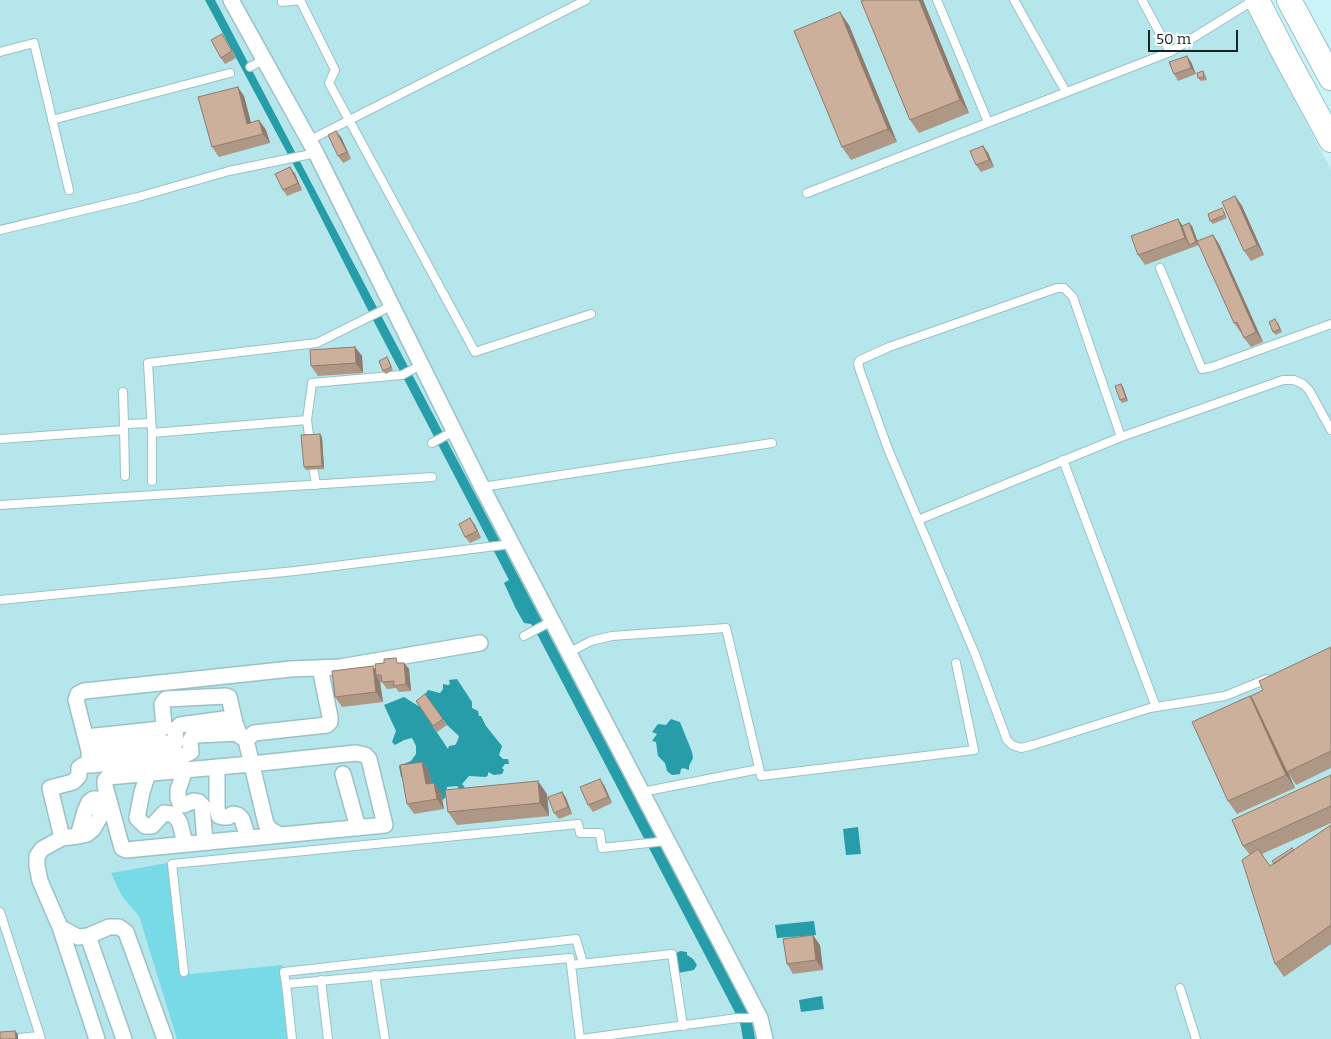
<!DOCTYPE html>
<style>
body{margin:0}
#map{position:relative;width:1331px;height:1039px;overflow:hidden;background:#caf3f8;font-family:Bitter,serif}
canvas{display:block}
.scale{position:absolute;left:1148px;top:30px;width:90px;height:22px;box-sizing:border-box;border:2px solid #152426;border-top:0;padding-left:6px;font-size:15px;line-height:18px;white-space:nowrap;color:#152426;-webkit-text-stroke:4px #fff;paint-order:stroke}
</style>
<div id="map">
<canvas width="1331" height="1039"></canvas>
<div class="scale">50 m</div>
</div>
<script>
const ctx = document.querySelector('canvas').getContext('2d');
ctx.lineJoin = 'round';
function fill(path, color) {
  ctx.fillStyle = color;
  ctx.fill(path, 'evenodd');
}
function poly(rows) {
  const path = new Path2D();
  for (const r of rows) {
    path.moveTo(r[0], r[1]);
    for (let i = 2; i < r.length; i += 2) path.lineTo(r[i], r[i + 1]);
  }
  return path;
}
function trace(path, color, width, dash) {
  ctx.strokeStyle = color;
  ctx.lineWidth = width;
  ctx.lineCap = dash ? 'butt' : 'round';
  ctx.setLineDash(dash || []);
  ctx.stroke(path);
}
fill(poly([
 [0,0,1242,0,1331,170,1331,1039,0,1039]
]), '#b4e6ec');
fill(poly([
 [173,862,184,972,191,974,283,965,292,1039,177,1039,139,916,122,896,111,873]
]), '#78dae6');
fill(poly([
 [205,0,215,0,752,1020,755,1039,743,1039,740,1022,535,630,531,624,524,623,516,609,504,583,509,580,371,316,306,188],
 [457,679,472,702,472,708,478,711,479,716,481,716,486,726,502,746,499,755,503,759,508,759,509,764,505,764,502,768,504,770,502,774,494,775,488,772,488,775,486,777,469,776,462,784,465,787,460,790,457,786,447,787,445,798,442,800,441,793,407,775,401,777,399,766,411,761,416,754,416,746,412,738,404,740,395,745,392,742,396,731,384,705,404,697,420,707,448,749,449,746,455,745,457,742,459,736,447,725,430,701,424,696,428,690,440,693,443,689,443,684,448,685,450,684,449,680],
 [671,719,680,722,692,752,693,758,689,766,689,770,683,768,681,769,680,774,672,775,667,771,665,763,658,756,656,742,652,741,657,734,652,732,658,724,666,725],
 [858,827,861,854,846,855,843,829],
 [814,921,816,935,777,938,775,925],
 [680,951,687,952,687,955,693,959,697,965,694,970,678,973,675,954],
 [822,996,824,1009,801,1012,799,1000]
]), '#269da9');
const service = poly([
 [937,0,988,122],
 [1014,0,1066,92],
 [1142,0,1170,52],
 [282,2,300,0,335,70,329,83,475,352,591,314],
 [0,52,34,43,69,190],
 [250,67,263,60],
 [52,120,230,73],
 [308,141,586,0],
 [807,193,1170,52,1254,0],
 [0,230,138,197,229,171,316,153],
 [1160,268,1202,369,1212,367,1331,324],
 [391,306,317,343,148,363,152,433,307,420,312,383,402,375,421,365],
 [123,392,124,424,151,423],
 [307,420,310,443],
 [124,426,125,476],
 [152,433,152,481],
 [1121,437,1073,297,1064,288,1057,288,889,347,860,360,858,363,860,371,888,449,975,654,1007,740,1012,745,1021,748,1033,745,1150,708,1225,696,1267,679],
 [0,439,124,430],
 [432,443,454,431],
 [312,460,316,485],
 [1063,460,1156,707],
 [482,487,772,443],
 [0,505,432,477],
 [918,520,1121,437,1283,380,1294,380,1303,384,1309,390,1331,430],
 [0,600,295,571,512,544],
 [524,636,552,621],
 [568,653,591,641,612,636,726,628,761,776,974,750,956,663],
 [642,792,759,769],
 [0,912,41,1039],
 [184,972,172,864,578,824,580,833,600,833,602,848,667,841],
 [375,975,385,1039],
 [321,980,328,1039],
 [286,984,284,972,576,939,583,963],
 [1180,988,1196,1039],
 [8,1039,39,1036],
 [292,1039,286,984,570,958,571,965],
 [580,1039,571,965,672,954,683,1026],
 [581,1039,738,1018,760,1018]
]);
const minor = poly([
 [231,0,316,153,482,487,760,1018,765,1039],
 [86,737,161,729,164,727,162,704,166,699,226,696,229,697,235,723],
 [246,740,240,736,235,723,230,720,224,719,180,725,175,730,176,742,89,751,76,700,78,694,84,691,291,669,340,667,480,643],
 [356,753,365,755,369,759,385,825,126,850,122,848,105,786,105,780,108,777,251,764,356,753],
 [89,755,91,765,185,755,191,752,190,741,192,737,197,735,239,733],
 [91,765,83,765,79,768,79,776,73,782,50,788,62,838,42,849,37,856,37,866,40,881,60,927,97,1039],
 [217,767,217,808,219,816,223,817,228,817,233,814,238,815,242,819,248,838],
 [185,770,178,790,178,798,180,803,184,805,193,801,199,802,202,805,205,842],
 [148,774,142,792,137,818,145,826,152,826,164,813,171,814,176,817,180,823,185,844],
 [343,774,358,828],
 [280,835,271,830,266,824,246,740,254,733,327,725,330,722,330,717,320,668],
 [62,838,78,836,87,834,93,829,100,817,98,799,93,799,89,802,85,811,78,836],
 [60,927,78,937,88,936,124,1039],
 [88,936,109,927,119,927,126,932,165,1039]
]);
const trunk = poly([
 [1257,0,1285,55,1331,140],
 [1289,0,1331,78]
]);
trace(service, '#9ac1c6', 10);
trace(minor, '#9ac1c6', 18);
trace(trunk, '#9ac1c6', 26);
trace(service, '#fff', 8);
trace(minor, '#fff', 15);
trace(trunk, '#fff', 24);
fill(poly([
 [923,0,969,113,919,133,910,120],
 [849,25,897,142,851,160,842,147],
 [226,40,236,58,225,64,221,58],
 [1187,56,1191,62,1196,74,1178,81,1174,74],
 [1203,71,1205,74,1207,80,1201,81,1198,78],
 [244,96,251,123,259,120,266,130,270,143,219,157,212,147],
 [341,137,351,159,343,163,338,156],
 [983,146,988,153,994,167,981,172,976,165],
 [290,167,295,174,302,190,287,196,283,190],
 [1235,196,1242,206,1264,255,1251,261,1244,251],
 [1224,211,1227,218,1213,224,1210,221],
 [1182,226,1192,226,1199,245,1145,265,1138,255],
 [1213,235,1219,244,1263,342,1251,347,1244,338,1242,333,1241,333,1234,323],
 [1278,322,1282,332,1276,335,1273,332],
 [355,347,362,356,363,373,318,376,311,366],
 [389,360,393,370,386,374,383,371],
 [1121,384,1123,387,1128,401,1122,403,1120,400],
 [320,434,322,437,324,469,306,470,304,467],
 [475,525,481,538,470,543,465,537],
 [1331,647,1331,768,1296,785,1289,774,1295,788,1237,814,1228,801,1250,696,1254,701,1263,690],
 [400,663,404,663,409,669,411,691,399,692,396,688,387,689,382,682,380,682,383,702,342,707,335,697,375,669],
 [425,694,447,725,437,732,416,701],
 [422,762,429,771,431,783,434,783,441,793,444,809,414,814,407,804],
 [1331,775,1331,823,1262,854,1270,866,1331,825,1331,944,1284,977,1275,964,1250,855,1243,846],
 [604,785,612,803,593,812,588,805],
 [562,792,566,798,572,814,559,819,554,813],
 [547,794,549,816,457,825,448,812],
 [820,945,823,970,793,974,787,964]
]), '#af9786');
fill(poly([
 [919,0,923,0,969,113,960,100],
 [840,12,849,25,897,142,888,129],
 [1187,56,1191,62,1196,74,1191,68],
 [238,87,244,96,254,134,247,124],
 [259,120,266,130,270,143,263,134],
 [336,131,341,137,351,159,347,152],
 [983,146,988,153,994,167,989,160],
 [290,167,295,174,302,190,298,183],
 [1235,196,1242,206,1264,255,1257,245],
 [1178,219,1185,229,1189,245,1185,238],
 [1189,223,1192,226,1199,245,1196,242],
 [1213,235,1219,244,1263,342,1256,332],
 [355,347,362,356,363,373,356,363],
 [1121,384,1123,387,1128,401,1126,398],
 [320,434,322,437,324,469,322,466],
 [470,518,475,525,481,538,477,531],
 [404,663,409,669,411,691,406,684],
 [373,666,379,675,376,675,380,682,383,702,376,692],
 [1250,696,1259,709,1295,788,1286,775],
 [422,762,429,771,433,794,426,784],
 [600,779,604,785,612,803,608,797],
 [538,781,547,794,549,816,540,803],
 [434,783,441,793,444,809,437,799],
 [562,792,566,798,572,814,568,807],
 [813,935,820,945,823,970,816,960],
 [15,1031,18,1034,18,1039,16,1039]
]), '#8f7b6d');
const building = poly([
 [864,0,919,0,960,100,910,120,861,1,864,0],
 [840,12,888,129,842,147,794,31,840,12],
 [222,34,232,51,221,58,211,40,222,34],
 [1187,56,1191,68,1174,74,1169,62,1187,56],
 [1203,71,1204,77,1198,78,1197,73,1203,71],
 [238,87,247,124,259,120,263,134,212,147,198,97,238,87],
 [336,131,347,152,338,156,328,135,336,131],
 [983,146,989,160,976,165,970,151,983,146],
 [290,167,298,183,283,190,275,174,290,167],
 [1235,196,1257,245,1244,251,1222,202,1235,196],
 [1222,208,1225,215,1210,221,1208,214,1222,208],
 [1178,219,1185,238,1138,255,1131,236,1178,219],
 [1189,223,1196,242,1189,245,1182,226,1189,223],
 [1213,235,1256,332,1244,338,1237,322,1234,323,1197,241,1213,235],
 [1275,319,1280,329,1273,332,1269,322,1275,319],
 [355,347,356,363,311,366,310,350,355,347],
 [387,357,391,367,383,371,379,361,387,357],
 [1121,384,1126,398,1120,400,1115,386,1121,384],
 [320,434,322,466,304,467,301,435,320,434],
 [470,518,477,531,465,537,459,524,470,518],
 [1331,647,1331,751,1287,772,1251,696,1263,690,1259,681,1331,647],
 [396,658,397,663,404,663,406,684,394,686,394,681,382,682,381,675,376,675,375,664,384,663,384,659,396,658],
 [373,666,376,692,335,697,332,671,373,666],
 [425,694,443,719,433,726,416,701,425,694],
 [1250,696,1286,775,1228,801,1192,722,1250,696],
 [422,762,426,784,434,783,437,799,407,804,400,765,422,762],
 [1331,775,1331,806,1243,846,1232,820,1331,775],
 [600,779,608,797,588,805,580,787,600,779],
 [538,781,540,803,448,812,445,790,538,781],
 [562,792,568,807,554,813,548,797,562,792],
 [1331,825,1331,925,1275,964,1242,860,1258,849,1270,866,1331,825],
 [1292,848,1294,850,1274,864,1272,861,1292,848],
 [813,935,816,960,787,964,783,939,813,935],
 [15,1031,16,1039,0,1039,0,1032,15,1031]
]);
fill(building, '#ccb09c');
trace(building, '#8f7b6d', 1);
</script>
